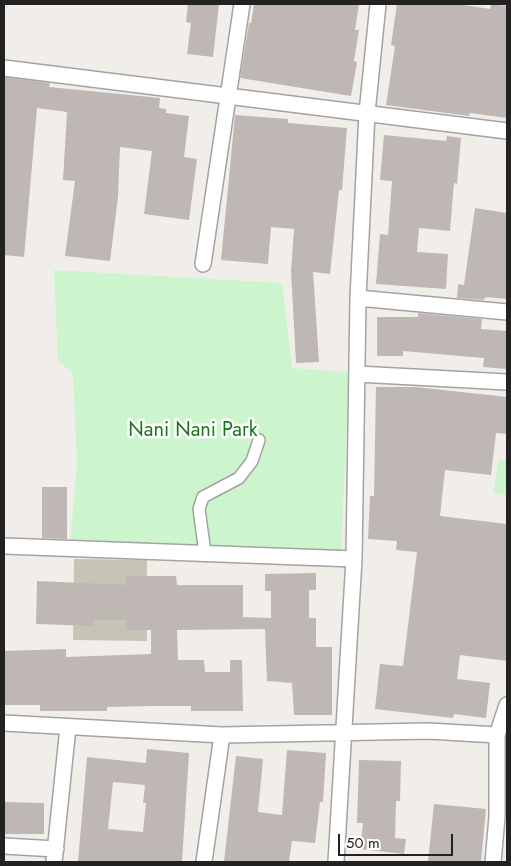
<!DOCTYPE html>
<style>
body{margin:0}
#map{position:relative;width:511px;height:866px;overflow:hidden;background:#f1eeea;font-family:Jost,sans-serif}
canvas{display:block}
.frame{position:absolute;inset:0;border:5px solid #222;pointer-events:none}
.scale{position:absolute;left:338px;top:834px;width:115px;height:22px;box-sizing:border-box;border:2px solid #222;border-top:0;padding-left:6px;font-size:15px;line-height:18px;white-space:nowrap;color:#222;-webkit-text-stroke:4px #fff;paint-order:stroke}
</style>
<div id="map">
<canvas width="511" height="866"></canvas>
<div class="frame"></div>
<div class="scale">50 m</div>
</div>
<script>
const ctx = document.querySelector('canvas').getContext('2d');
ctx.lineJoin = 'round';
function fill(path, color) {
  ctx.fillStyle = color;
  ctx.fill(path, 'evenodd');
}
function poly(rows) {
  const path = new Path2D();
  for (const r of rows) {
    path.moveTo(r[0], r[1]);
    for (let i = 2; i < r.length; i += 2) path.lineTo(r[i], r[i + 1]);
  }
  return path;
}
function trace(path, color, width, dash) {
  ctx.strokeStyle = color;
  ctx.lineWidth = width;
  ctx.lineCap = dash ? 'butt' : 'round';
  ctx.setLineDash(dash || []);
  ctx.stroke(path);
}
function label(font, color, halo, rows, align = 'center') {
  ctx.font = font + ' Jost,sans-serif';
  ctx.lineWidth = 5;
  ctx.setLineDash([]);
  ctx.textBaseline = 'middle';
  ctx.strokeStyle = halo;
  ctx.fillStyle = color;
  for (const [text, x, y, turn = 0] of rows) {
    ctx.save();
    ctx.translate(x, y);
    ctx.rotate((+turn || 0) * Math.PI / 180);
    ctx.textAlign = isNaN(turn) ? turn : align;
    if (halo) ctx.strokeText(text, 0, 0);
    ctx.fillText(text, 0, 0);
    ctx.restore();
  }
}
fill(poly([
 [74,559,147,560,147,641,73,640]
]), '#c5c4b6');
fill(poly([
 [54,270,282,283,292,368,349,372,341,554,70,544,77,464,73,373,58,361],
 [499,459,507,460,507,495,493,493]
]), '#cdf5cd');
fill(poly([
 [188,4,219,4,213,57,187,54,191,23,186,22],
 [254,4,359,4,355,30,359,30,354,61,357,62,351,96,240,78,249,23,251,23],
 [397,4,457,4,490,9,491,4,507,6,507,118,470,113,469,116,386,105,395,46,391,45],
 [4,77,50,83,49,87,160,98,159,108,166,109,166,113,189,116,184,157,197,159,189,220,144,214,152,151,120,147,118,197,110,261,65,256,75,181,63,180,67,112,37,108,24,257,4,255],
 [235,115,288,119,288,123,347,128,342,190,339,190,330,274,313,272,319,362,296,363,291,271,294,229,271,227,268,264,221,260],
 [384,135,446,141,447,136,461,138,457,184,454,183,450,231,419,228,417,252,448,254,446,289,376,284,380,234,388,235,392,181,380,180],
 [475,208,507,213,507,299,486,297,483,300,457,298,458,284,464,285],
 [418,313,482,319,481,329,507,331,507,369,483,367,484,358,403,351,403,356,377,356,377,317,418,317],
 [376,387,416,387,507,397,507,434,496,433,491,475,445,470,440,516,507,524,507,661,460,655,457,679,490,683,486,718,454,714,453,718,375,709,380,664,403,666,417,552,396,550,397,541,368,539,370,496,374,496],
 [42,487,67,487,67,539,42,538],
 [316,573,316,590,309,590,309,618,316,618,316,647,332,647,332,715,294,715,292,683,267,681,265,629,177,630,178,660,204,660,205,672,230,672,230,660,242,660,243,711,191,711,191,706,153,706,107,707,107,711,40,711,40,705,4,705,4,651,66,649,66,657,151,654,151,630,126,630,126,620,94,620,94,626,36,624,37,581,126,585,126,576,176,576,177,585,243,585,243,617,271,618,271,591,265,591,265,574],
 [147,749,189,753,182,862,78,862,87,757,146,763],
 [113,782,145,785,143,803,146,803,143,832,108,829],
 [287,750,326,753,323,802,320,802,315,843,292,841,289,862,224,862,236,756,263,759,258,812,282,815],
 [359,760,401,761,400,801,396,801,395,838,406,839,404,854,360,849,363,823,357,823],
 [4,802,44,803,44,834,4,834],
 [434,804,486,809,481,862,428,861]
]), '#beb7b3');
const pedestrian = poly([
 [205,553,199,509,203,497,239,478,252,461,259,440]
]);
const minor = poly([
 [4,68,507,131],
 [203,264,242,4],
 [358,298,507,312],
 [357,374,507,382],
 [4,546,354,559,358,298,367,113,378,4],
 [4,723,222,735,428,731,497,735],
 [4,846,56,849],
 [54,862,68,727],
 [204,862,222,735],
 [336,862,354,559],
 [493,862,497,817,497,735,507,705]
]);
trace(pedestrian, '#a3a3a3', 14);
trace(minor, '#a3a3a3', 18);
trace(pedestrian, '#fff', 11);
trace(minor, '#fff', 15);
label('20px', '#187818', '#fff', [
 ["Nani Nani Park",193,431]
]);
</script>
